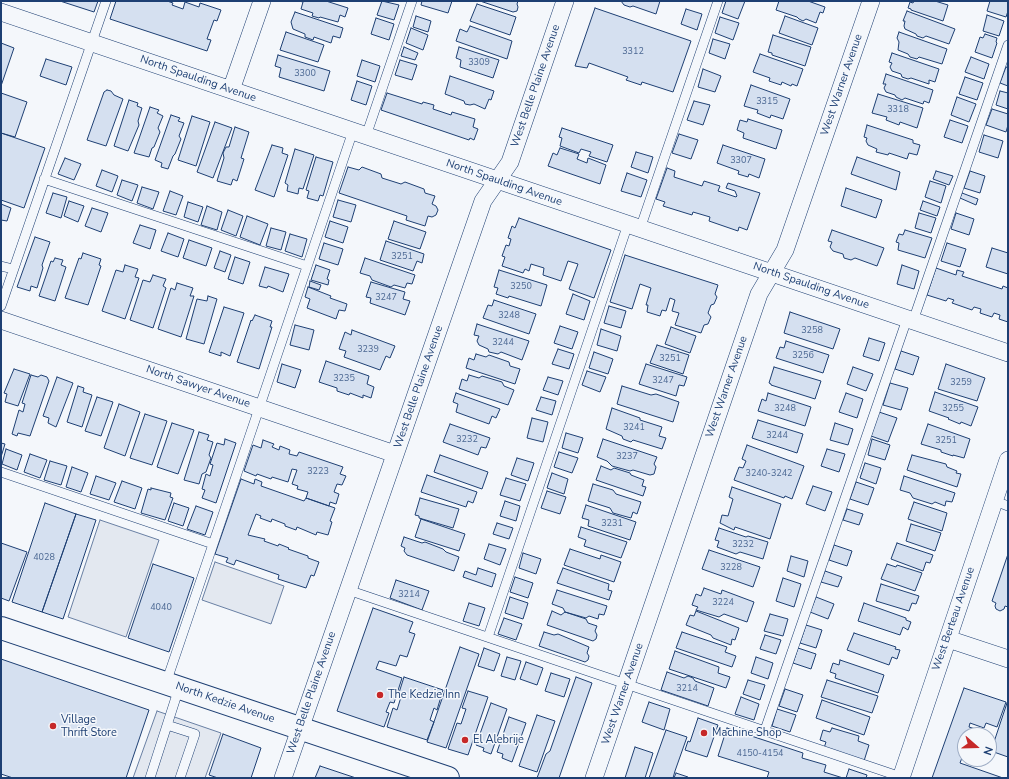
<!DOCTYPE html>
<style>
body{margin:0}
#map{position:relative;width:1009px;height:779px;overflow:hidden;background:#f4f7fb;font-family:"Nunito Sans",sans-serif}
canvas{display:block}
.frame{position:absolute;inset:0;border:2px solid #1d3f73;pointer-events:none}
.north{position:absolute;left:957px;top:727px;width:40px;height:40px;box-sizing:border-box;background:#f4f7fb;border:1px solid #9eadc5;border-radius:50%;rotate:110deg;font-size:11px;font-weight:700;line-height:16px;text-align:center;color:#1d3f73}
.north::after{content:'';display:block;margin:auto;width:14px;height:18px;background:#c62828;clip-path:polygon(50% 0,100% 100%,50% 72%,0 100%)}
</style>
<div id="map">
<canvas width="1009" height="779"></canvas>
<div class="frame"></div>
<div class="north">N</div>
</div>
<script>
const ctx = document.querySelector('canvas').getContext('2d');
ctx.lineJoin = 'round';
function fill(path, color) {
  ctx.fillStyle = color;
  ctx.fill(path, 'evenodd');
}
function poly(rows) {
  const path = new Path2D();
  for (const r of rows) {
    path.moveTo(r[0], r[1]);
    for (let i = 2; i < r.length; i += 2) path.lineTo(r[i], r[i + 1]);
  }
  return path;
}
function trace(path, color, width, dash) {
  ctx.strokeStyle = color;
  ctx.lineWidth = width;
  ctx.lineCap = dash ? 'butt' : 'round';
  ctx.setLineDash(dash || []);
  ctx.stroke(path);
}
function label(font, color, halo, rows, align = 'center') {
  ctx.font = font + ' "Nunito Sans",sans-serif';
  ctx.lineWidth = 3;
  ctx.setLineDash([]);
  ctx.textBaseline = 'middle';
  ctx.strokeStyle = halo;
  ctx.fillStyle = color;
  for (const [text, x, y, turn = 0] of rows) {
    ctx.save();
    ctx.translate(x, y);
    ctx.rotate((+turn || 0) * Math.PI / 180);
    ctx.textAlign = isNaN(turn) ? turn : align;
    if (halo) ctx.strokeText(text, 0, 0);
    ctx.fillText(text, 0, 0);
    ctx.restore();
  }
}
const parking = poly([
 [100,520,159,540,126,637,68,617,100,520],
 [215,562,284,586,271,624,202,600,215,562],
 [157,711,221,733,205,778,133,778,157,711]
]);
fill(parking, '#e3e8f0');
trace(parking, '#687fa3', 1);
const building = poly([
 [60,1,98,1,94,12,60,1],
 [116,1,167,1,173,3,172,5,183,9,185,2,199,7,200,3,221,10,217,21,214,20,207,39,211,40,207,51,110,19,116,1],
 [299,1,326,1,348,8,345,17,340,15,338,22,320,17,319,18,312,16,313,13,301,9,303,2,299,1],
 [382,1,399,5,394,20,377,15,382,1],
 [422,1,452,1,448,13,421,5,422,1],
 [480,1,518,1,517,4,518,7,517,11,513,12,480,1],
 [621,1,660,1,656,14,633,6,630,7,624,5,621,1],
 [726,1,745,1,738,19,722,13,726,1],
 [779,1,808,1,825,7,823,13,820,12,816,23,806,19,803,21,799,19,797,17,776,10,779,1],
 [914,1,935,1,948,5,943,21,911,10,911,9,908,8,910,2,913,3,914,1],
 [990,1,1008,1,1008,11,1006,17,987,11,990,1],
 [477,4,516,17,510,35,470,21,477,4],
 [595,8,691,41,673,92,642,82,641,85,626,80,628,77,589,63,587,68,575,66,595,8],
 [686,9,702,14,697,30,681,24,686,9],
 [907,11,955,29,949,44,926,36,923,38,917,36,916,34,905,29,904,26,905,21,903,21,907,11],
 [295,12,343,28,340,38,333,36,331,43,314,37,313,40,305,37,305,34,293,29,291,22,295,12],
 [987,15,1004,21,999,36,983,31,987,15],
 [416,16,431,21,428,32,413,27,416,16],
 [785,16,818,28,812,45,779,33,785,16],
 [720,17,739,23,733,40,715,33,720,17],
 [376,18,394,24,389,40,371,34,376,18],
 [470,26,512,41,507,59,456,41,460,29,467,32,470,26],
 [411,28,428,35,423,50,406,43,411,28],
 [286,32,324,45,318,62,280,50,286,32],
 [899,32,947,49,942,64,919,57,917,59,910,57,908,54,898,50,899,42,897,38,899,32],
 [985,34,997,38,996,42,997,43,992,58,975,52,980,37,983,38,985,34],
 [773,35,811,47,805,66,772,55,772,53,768,52,773,35],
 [713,39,730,44,725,59,709,53,713,39],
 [1,43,14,48,1,86,1,43],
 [404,47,418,53,415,60,401,56,404,47],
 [459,47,499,60,493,78,460,67,461,60,456,58,459,47],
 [892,53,939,69,935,82,929,80,929,84,911,78,908,79,902,77,901,74,892,71,890,67,892,63,889,62,892,53],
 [760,54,803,69,797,86,792,84,791,86,782,82,781,85,769,81,770,78,753,72,760,54],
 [278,55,330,71,324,91,279,77,281,68,275,66,278,55],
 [971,57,989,64,984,79,965,72,971,57],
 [46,59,72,67,66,85,40,76,46,59],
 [362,60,380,66,375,82,357,76,362,60],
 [400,60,417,65,412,80,395,75,400,60],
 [1006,67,1008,68,1008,86,1000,83,1006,67],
 [703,69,721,76,715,92,698,87,703,69],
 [886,74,933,90,929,103,924,101,923,104,905,98,902,100,896,97,895,95,886,92,884,88,886,84,883,84,886,74],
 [450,76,494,91,491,100,489,99,485,109,474,104,470,105,465,104,464,101,445,94,450,76],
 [965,77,983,83,977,100,959,94,965,77],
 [357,81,372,86,366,105,351,100,357,81],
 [751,85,790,99,783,119,771,115,770,118,757,113,758,110,744,106,751,85],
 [107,90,111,91,114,95,123,99,106,146,87,140,104,92,107,90],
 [1000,91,1008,93,1008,109,996,105,1000,91],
 [1,93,27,102,15,137,1,133,1,93],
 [387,93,422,104,423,102,434,105,433,109,451,115,452,112,475,119,473,127,478,129,474,140,470,138,469,140,381,110,387,93],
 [878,94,923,108,917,128,900,122,899,125,886,120,887,117,872,113,878,94],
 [957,97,976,104,969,122,951,115,957,97],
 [129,100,138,103,137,106,142,108,138,121,139,125,128,151,114,146,129,100],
 [694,101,710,105,703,125,687,120,694,101],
 [150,107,159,110,157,113,163,116,158,128,160,132,154,147,152,148,149,157,134,153,150,107],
 [992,109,1008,114,1008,125,1006,132,986,125,992,109],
 [171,115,180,118,178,121,184,123,179,136,181,139,175,154,173,156,168,169,161,167,162,163,155,160,171,115],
 [192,116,210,122,196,166,178,160,192,116],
 [748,119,782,130,776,149,743,138,744,133,737,130,740,120,747,122,748,119],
 [950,120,968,126,962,143,944,137,950,120],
 [215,122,232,128,213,178,197,172,215,122],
 [867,125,913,140,913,143,920,145,917,155,909,153,907,159,889,153,888,155,876,152,877,149,868,145,866,141,867,138,864,137,867,125],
 [235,127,249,132,241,158,244,159,237,181,233,179,231,185,217,181,224,158,223,153,226,147,229,147,235,127],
 [562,128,613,145,607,162,589,156,591,152,581,149,579,153,560,146,562,138,559,137,562,128],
 [1,133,45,148,24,208,1,200,1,133],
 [679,134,698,140,691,159,672,153,679,134],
 [984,135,1003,141,998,158,979,152,984,135],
 [272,145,283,148,282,153,288,155,274,197,255,190,272,145],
 [723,145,765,159,759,178,749,174,748,177,738,174,739,171,717,163,723,145],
 [560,148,579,154,577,159,587,163,588,158,606,165,600,184,548,166,553,153,557,155,560,148],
 [295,149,314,155,303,189,299,188,298,194,287,191,288,185,285,183,295,149],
 [636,152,653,157,648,173,631,167,636,152],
 [316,157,333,162,323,196,320,195,318,201,307,198,309,191,306,190,316,157],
 [857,157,900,172,896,190,851,174,857,157],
 [65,158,81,164,74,180,58,174,65,158],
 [348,167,359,170,362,167,381,174,382,178,401,184,405,182,424,189,425,193,435,196,432,204,436,206,438,210,436,215,432,217,428,216,425,226,406,220,407,216,339,193,348,167],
 [667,168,675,171,674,177,702,186,704,181,720,186,718,191,736,197,737,196,735,191,726,188,728,183,760,193,747,230,739,227,738,231,709,221,710,217,693,212,692,215,663,206,665,202,656,199,667,168],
 [102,170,118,176,112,192,96,186,102,170],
 [936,171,953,176,949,185,933,179,936,171],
 [970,171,985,176,980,193,964,188,970,171],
 [627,173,647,180,641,197,621,191,627,173],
 [122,180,138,185,132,201,117,195,122,180],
 [930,181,946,186,941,203,925,197,930,181],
 [142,187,159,192,153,209,137,203,142,187],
 [846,188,882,200,876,218,841,206,846,188],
 [170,191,183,196,176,215,163,211,170,191],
 [53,193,67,197,61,218,46,213,53,193],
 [962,193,978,199,976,205,960,198,962,193],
 [338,200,356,205,351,222,333,217,338,200],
 [69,201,84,206,78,222,64,216,69,201],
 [923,201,940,207,937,216,920,210,923,201],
 [188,202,203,207,198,222,184,217,188,202],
 [1,204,11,208,7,221,1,220,1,204],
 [207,206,222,212,217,230,201,225,207,206],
 [92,208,108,213,101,232,85,226,92,208],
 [228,210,243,216,236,236,221,230,228,210],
 [919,213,936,218,931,233,915,228,919,213],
 [956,213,974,219,969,235,951,229,956,213],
 [247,216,268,224,260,245,240,237,247,216],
 [519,218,611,250,594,298,569,289,578,264,568,261,561,281,543,275,544,268,531,264,529,271,525,269,523,273,502,266,505,257,502,256,506,245,509,246,511,239,508,238,512,226,515,228,519,218],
 [330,221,348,227,343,243,325,237,330,221],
 [394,221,426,232,420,249,388,239,394,221],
 [140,225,156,230,150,249,133,243,140,225],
 [271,228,286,232,281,250,266,246,271,228],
 [832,230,884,248,877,266,855,258,851,260,844,258,843,254,833,251,830,247,832,242,828,241,832,230],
 [905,230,932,238,925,258,898,250,899,243,896,242,899,234,903,235,905,230],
 [168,233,184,239,178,257,161,251,168,233],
 [290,234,307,239,302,257,285,251,290,234],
 [35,237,50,242,42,265,43,268,37,288,31,286,30,291,17,287,35,237],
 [189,240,212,248,206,266,183,258,189,240],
 [386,241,424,254,422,263,417,261,413,271,380,260,386,241],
 [324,243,343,249,338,265,319,259,324,243],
 [947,243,966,249,960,267,941,261,947,243],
 [992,248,1008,253,1008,274,986,267,992,248],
 [220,251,231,255,225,272,214,268,220,251],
 [83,253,101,259,99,265,101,266,88,305,65,298,79,258,81,259,83,253],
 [625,255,718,285,715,294,717,297,714,304,711,305,708,313,711,317,708,324,704,325,701,333,675,325,679,313,672,311,675,300,670,298,666,311,662,310,660,316,647,312,648,305,646,305,651,288,640,284,632,309,610,302,625,255],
 [235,257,250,262,243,284,228,279,235,257],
 [55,258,63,260,61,265,66,267,55,301,39,296,51,261,53,262,55,258],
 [365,258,415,275,412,284,407,283,405,288,394,285,391,287,372,280,370,276,360,273,365,258],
 [125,265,138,269,135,277,139,278,125,319,102,311,116,270,123,272,125,265],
 [316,265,330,270,327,279,329,280,328,285,311,280,316,265],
 [902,265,919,271,914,289,897,284,902,265],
 [265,267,289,274,283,292,268,286,267,288,259,286,265,267],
 [936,268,956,275,957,270,964,272,962,276,1002,289,1003,286,1008,288,1008,322,999,319,1000,315,994,313,992,317,980,313,981,309,974,307,972,310,952,303,954,300,948,298,946,301,927,295,936,268],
 [499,270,547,285,541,306,509,296,508,298,496,294,498,288,494,287,499,270],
 [153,275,166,279,163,286,166,288,153,328,130,320,143,280,150,282,153,275],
 [310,281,321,285,319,290,309,287,310,281],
 [371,282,405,292,403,299,410,301,405,315,370,303,371,298,366,297,371,282],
 [177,283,193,288,190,296,194,296,181,337,158,329,171,288,175,290,177,283],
 [308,287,331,296,330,298,347,304,345,311,339,310,336,319,307,308,310,299,305,297,308,287],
 [573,294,590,301,584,320,566,314,573,294],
 [208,296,217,299,204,344,186,339,197,299,207,301,208,296],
 [494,300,536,314,529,334,483,318,488,305,492,306,494,300],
 [609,306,626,311,621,328,604,323,609,306],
 [224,307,244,313,230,356,221,352,221,356,209,352,224,307],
 [790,312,840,329,833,349,784,333,790,312],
 [255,315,272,321,270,327,272,327,259,369,237,362,251,320,252,321,255,315],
 [477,324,529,341,522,360,501,352,498,354,489,352,488,349,479,345,477,341,479,336,474,335,477,324],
 [295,325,314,330,309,350,290,345,295,325],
 [560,326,578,332,572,349,554,343,560,326],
 [671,327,696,336,690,353,665,344,671,327],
 [601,329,621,336,617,351,597,345,601,329],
 [352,330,395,346,390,358,386,356,380,370,344,357,346,351,339,349,345,332,351,335,352,330],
 [869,338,885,343,879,361,863,356,869,338],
 [786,341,829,355,823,373,776,358,780,347,784,348,786,341],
 [657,345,689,355,683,374,650,363,657,345],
 [558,349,574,354,569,369,552,364,558,349],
 [901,351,919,357,913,375,895,369,901,351],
 [594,352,613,359,608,374,589,368,594,352],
 [476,354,486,357,489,355,509,362,510,366,520,369,515,384,466,368,469,358,474,360,476,354],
 [326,361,369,376,367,384,374,387,371,398,363,395,363,398,350,393,349,395,337,391,337,388,319,382,326,361],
 [282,364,301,370,295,388,277,382,282,364],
 [646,364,687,377,684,386,679,385,676,396,639,384,646,364],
 [946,364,985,378,977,401,938,389,946,364],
 [774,367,821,381,815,399,771,385,771,384,769,383,774,367],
 [853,367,873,374,866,391,847,384,853,367],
 [14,369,30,374,18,406,5,402,7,394,4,393,14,369],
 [587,371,606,377,600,392,582,385,587,371],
 [31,375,38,377,41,375,47,377,49,381,30,436,18,433,17,436,12,434,19,410,23,412,25,404,22,403,31,375],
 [469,375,479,378,482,376,502,382,504,386,514,390,508,405,459,389,462,379,467,381,469,375],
 [57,377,73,383,56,427,48,423,49,418,43,416,57,377],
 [548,377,563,381,558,395,543,390,548,377],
 [890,383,908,388,901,410,883,405,890,383],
 [78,386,84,388,83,392,92,395,82,427,67,422,78,386],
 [622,386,651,395,656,394,679,402,673,422,617,404,622,386],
 [935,392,978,407,971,426,961,422,960,424,948,419,949,418,929,411,935,392],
 [456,393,500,409,496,418,492,416,489,424,456,412,458,404,453,402,456,393],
 [768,393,811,407,805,426,758,411,762,399,766,401,768,393],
 [846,393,863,399,857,418,839,412,846,393],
 [97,397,113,402,101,436,85,431,97,397],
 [541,397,556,401,552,415,536,410,541,397],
 [119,404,140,412,125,456,104,448,119,404],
 [612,408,640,418,640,420,662,427,659,436,666,438,662,449,633,440,631,442,623,439,622,436,606,429,612,408],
 [879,412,897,418,888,442,871,436,879,412],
 [145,414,167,421,152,465,130,458,145,414],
 [532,418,548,422,543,442,527,438,532,418],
 [758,420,803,434,797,453,752,438,758,420],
 [172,423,194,430,178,474,157,467,172,423],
 [835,423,853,429,848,445,830,440,835,423],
 [450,424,490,438,486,448,481,447,478,455,443,442,450,424],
 [928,424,970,439,964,458,953,455,953,456,941,452,941,450,921,444,928,424],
 [199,432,209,435,207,440,213,442,209,455,211,458,206,472,202,474,199,484,184,480,199,432],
 [566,433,583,438,578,453,562,448,566,433],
 [225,439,236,443,216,503,202,498,205,490,202,489,206,474,210,476,213,465,210,464,217,443,224,445,225,439],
 [603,439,657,457,654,464,656,467,654,474,650,475,633,470,630,471,612,466,607,461,597,457,603,439],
 [872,439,890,445,885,460,868,455,872,439],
 [263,440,274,444,272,447,279,450,280,446,290,450,289,454,297,456,299,452,343,467,340,474,346,476,342,485,337,484,334,492,339,494,336,504,330,502,329,506,306,498,308,492,297,489,298,486,292,484,297,470,292,469,288,482,272,477,271,479,257,474,256,476,244,471,253,445,261,448,263,440],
 [1,443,5,444,1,457,1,443],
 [747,445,804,466,792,499,785,496,784,498,734,480,739,467,743,468,746,461,742,459,747,445],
 [6,449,22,455,17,470,2,464,6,449],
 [827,449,845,454,839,472,821,466,827,449],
 [559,452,578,458,572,473,554,467,559,452],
 [30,454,47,460,40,478,24,472,30,454],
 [440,455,488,472,482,489,434,472,440,455],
 [912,455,946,464,947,467,957,471,956,473,961,474,957,487,907,470,912,455],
 [517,458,534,463,528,481,511,475,517,458],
 [50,461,67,466,61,485,44,480,50,461],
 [865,463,881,468,876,484,860,478,865,463],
 [601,466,611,470,614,468,630,473,631,475,644,480,642,486,646,487,643,496,596,480,601,466],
 [72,467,88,473,81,492,66,487,72,467],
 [552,473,568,479,564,494,547,488,552,473],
 [427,475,477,492,473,503,468,501,466,507,421,492,427,475],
 [96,476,116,483,109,500,90,494,96,476],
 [904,476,955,493,952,502,946,501,945,506,935,502,932,504,913,498,910,493,900,490,904,476],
 [506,478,526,484,520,501,500,495,506,478],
 [241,479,254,484,255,479,262,482,261,486,304,501,306,498,335,508,330,521,332,522,328,535,317,532,316,535,297,527,296,530,285,526,285,524,272,519,271,522,260,518,261,516,256,514,248,535,265,539,264,541,278,546,279,544,289,548,288,549,308,556,308,558,319,562,314,576,311,575,306,588,278,579,279,575,236,560,234,565,226,562,228,558,215,554,241,479],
 [122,481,142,488,135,509,114,502,122,481],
 [856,482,874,488,868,505,850,499,856,482],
 [593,484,613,490,616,494,641,502,637,514,633,512,631,518,613,513,610,508,588,501,593,484],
 [813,486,832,492,825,511,806,504,813,486],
 [732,487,781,504,770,539,735,527,734,530,720,523,722,515,728,516,733,499,729,497,732,487],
 [151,488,171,493,170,497,173,498,165,520,141,513,148,489,151,490,151,488],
 [547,491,566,497,560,514,541,508,547,491],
 [420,498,459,509,453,528,419,518,419,516,415,515,420,498],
 [505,501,520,506,516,521,500,516,505,501],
 [914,502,947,513,942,531,908,519,914,502],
 [45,503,76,514,42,612,12,602,45,503],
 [174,503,189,508,183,526,168,521,174,503],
 [586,505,636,522,630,540,588,526,589,520,582,518,586,505],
 [196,506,213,512,205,535,187,529,196,506],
 [847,509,863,514,859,525,843,520,847,509],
 [76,514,96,520,63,619,42,612,76,514],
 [421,519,465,534,459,551,415,537,421,519],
 [497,523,513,528,509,539,493,534,497,523],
 [911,524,941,533,935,551,906,541,911,524],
 [581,527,627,542,621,558,584,546,586,540,578,537,581,527],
 [719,528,746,537,748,536,768,542,763,559,740,552,736,554,717,547,719,541,715,540,719,528],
 [404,537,422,543,425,542,443,549,446,552,459,557,454,571,407,555,404,551,405,548,401,546,404,537],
 [1,543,27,552,9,601,1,598,1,543],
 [897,543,933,555,930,563,926,562,923,571,891,559,897,543],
 [489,544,506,549,500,565,484,559,489,544],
 [834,545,852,551,847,566,829,560,834,545],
 [570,549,600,559,601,555,621,562,614,582,564,565,570,549],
 [709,550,760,567,753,587,702,569,709,550],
 [523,553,541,559,536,574,519,568,523,553],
 [1008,554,1008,607,1005,606,1004,609,1000,611,996,609,995,606,996,603,992,601,1008,554],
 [791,556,808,561,804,577,787,571,791,556],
 [153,564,194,578,169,652,128,638,153,564],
 [887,564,896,567,897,565,922,573,915,591,881,579,887,564],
 [478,568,496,574,492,587,463,577,465,571,476,575,478,568],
 [563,568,609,584,608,590,612,591,609,600,557,583,563,568],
 [825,571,842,577,838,587,821,582,825,571],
 [515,577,533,583,528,598,510,592,515,577],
 [783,578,801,584,794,607,776,601,783,578],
 [396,580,429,591,422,610,390,598,396,580],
 [881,584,919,596,916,604,912,603,909,611,876,601,881,584],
 [704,588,721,594,722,590,754,602,747,622,724,614,719,617,696,610,698,607,692,605,696,594,701,596,704,588],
 [557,590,607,606,604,615,599,614,598,619,589,616,586,618,565,612,563,608,552,604,557,590],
 [510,597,528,603,523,619,505,613,510,597],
 [816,597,834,604,828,619,810,612,816,597],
 [469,603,485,608,479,626,463,621,469,603],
 [864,603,906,618,906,620,911,622,908,630,903,627,900,635,858,621,864,603],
 [373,608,413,622,409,632,415,634,407,657,400,655,396,666,379,661,376,669,402,678,394,703,390,702,386,712,389,713,384,727,337,711,373,608],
 [552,611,561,615,565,612,586,619,588,623,597,626,595,631,597,635,596,639,593,641,547,625,552,611],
 [696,611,739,628,735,640,732,639,731,645,713,638,711,635,686,625,690,615,694,616,696,611],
 [770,614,788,619,783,636,764,631,770,614],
 [504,618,522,624,516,640,498,634,504,618],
 [806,625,822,630,816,648,800,643,806,625],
 [544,632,554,635,558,634,589,647,587,653,589,656,588,660,585,662,539,646,544,632],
 [682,632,727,647,725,652,736,656,732,667,676,648,682,632],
 [854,633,896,647,895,649,900,650,897,659,892,657,889,665,847,650,854,633],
 [765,635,781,640,776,654,760,649,765,635],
 [460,647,479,654,446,748,427,742,460,647],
 [484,648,500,654,494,671,478,666,484,648],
 [798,648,816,654,811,669,793,663,798,648],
 [675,651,719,667,718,673,730,677,726,688,669,669,675,651],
 [507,657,521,661,515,680,501,676,507,657],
 [756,657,773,663,768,679,751,673,756,657],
 [1,659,149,710,126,778,13,778,1,774,1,659],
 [840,660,884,675,878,693,835,678,836,674,830,672,833,663,839,665,840,660],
 [526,662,543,668,537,685,520,679,526,662],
 [667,672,684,678,688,676,693,678,695,681,714,688,708,706,661,690,667,672],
 [551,673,570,679,564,697,545,691,551,673],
 [404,677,443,690,437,710,434,708,430,720,434,722,427,740,387,727,393,708,397,710,401,697,398,696,404,677],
 [576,677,592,683,559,778,537,778,546,754,550,751,576,677],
 [748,680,765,685,760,700,743,694,748,680],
 [827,680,878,696,872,713,821,697,827,680],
 [964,688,1006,702,997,727,986,723,984,728,970,723,969,727,988,733,987,735,965,735,965,755,963,755,960,763,1003,778,932,778,964,688],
 [785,689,803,695,797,712,779,706,785,689],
 [468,691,488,697,468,755,448,749,457,723,461,724,466,709,462,708,468,691],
 [741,697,759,704,754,720,735,714,741,697],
 [822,700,870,717,864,735,816,718,822,700],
 [649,702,670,709,664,730,642,722,649,702],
 [491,703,507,709,491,754,483,751,484,748,476,745,491,703],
 [1007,703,1008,703,1008,757,991,751,1007,703],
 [777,709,796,715,790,732,772,726,777,709],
 [537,715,555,721,537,772,519,766,537,715],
 [509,717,526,723,512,762,502,758,503,754,497,752,509,717],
 [698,718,718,725,707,757,685,750,688,741,690,742,698,718],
 [727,728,803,753,802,758,826,765,824,772,843,778,767,778,769,772,718,756,727,728],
 [832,728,859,736,858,741,869,745,864,761,824,748,826,742,820,740,823,730,830,732,832,728],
 [666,730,687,737,675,771,673,778,649,778,666,730],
 [223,734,261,748,251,778,218,778,209,775,223,734],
 [635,747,653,753,645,778,625,778,635,747],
 [320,766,356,778,315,778,320,766],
 [849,769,867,775,866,778,846,778,849,769],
 [676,773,688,777,688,778,674,778,676,773]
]);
fill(building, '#d5e0f0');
trace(building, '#1d3f73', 1);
const lane = poly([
 [366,136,412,1],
 [44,179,307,266],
 [640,229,718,1],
 [1,266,13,269],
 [1,306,106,1],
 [913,321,1008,45],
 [1,472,213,544],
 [995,501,1008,506],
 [348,590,904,778],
 [488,637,628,224],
 [166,683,353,131],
 [167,725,195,734,180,778],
 [765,730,907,319],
 [150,778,179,688]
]);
const street = poly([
 [1,12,1008,353],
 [231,90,262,1],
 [1,320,395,454],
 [948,639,1008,659],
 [283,778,483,201,510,162,565,1],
 [594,778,759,294,785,250,871,1],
 [901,778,1008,460]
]);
const secondary = poly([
 [1,628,448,778]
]);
trace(lane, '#1d3f73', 10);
trace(street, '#1d3f73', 18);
trace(secondary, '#1d3f73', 24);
trace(lane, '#f4f7fb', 9);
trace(street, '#f4f7fb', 17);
trace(secondary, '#f4f7fb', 22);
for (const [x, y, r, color] of [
 [380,695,4,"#c62828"],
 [53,726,4,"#c62828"],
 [704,733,4,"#c62828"],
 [465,740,4,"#c62828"]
]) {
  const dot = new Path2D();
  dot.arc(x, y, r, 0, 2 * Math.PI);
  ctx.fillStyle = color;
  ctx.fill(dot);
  trace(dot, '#f4f7fb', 1.5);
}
label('9px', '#4b6792', null, [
 ["3312",633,52],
 ["3309",479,63],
 ["3300",305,74],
 ["3315",767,102],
 ["3318",898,110],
 ["3307",741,161],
 ["3251",402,257],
 ["3250",521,287],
 ["3247",386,298],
 ["3248",509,316],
 ["3258",812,331],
 ["3244",503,343],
 ["3239",368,350],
 ["3256",803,356],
 ["3251",670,359],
 ["3235",344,379],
 ["3247",663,381],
 ["3259",961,383],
 ["3248",785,409],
 ["3255",953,409],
 ["3241",634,428],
 ["3244",777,436],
 ["3232",467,440],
 ["3251",946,441],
 ["3237",627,457],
 ["3223",318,472],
 ["3240-3242",769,474],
 ["3231",612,524],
 ["3232",743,545],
 ["4028",44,558],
 ["3228",731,568],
 ["3214",409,595],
 ["3224",723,603],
 ["4040",161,608],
 ["3214",687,689],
 ["4150-4154",760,754]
]);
label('11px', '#1d3f73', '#f4f7fb', [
 ["North Spaulding Avenue",198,79,19],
 ["West Warner Avenue",842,85,-71],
 ["West Belle Plaine Avenue",536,86,-71],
 ["North Spaulding Avenue",504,183,19],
 ["North Spaulding Avenue",811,286,19],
 ["North Sawyer Avenue",198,387,19],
 ["West Belle Plaine Avenue",419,387,-71],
 ["West Warner Avenue",727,387,-71],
 ["West Berteau Avenue",954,619,-71],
 ["West Belle Plaine Avenue",312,693,-71],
 ["West Warner Avenue",623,694,-71],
 ["North Kedzie Avenue",225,703,19]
]);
label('11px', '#1d3f73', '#f4f7fb', [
 ["The Kedzie Inn",388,695],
 ["Village",61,720],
 ["Thrift Store",61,733],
 ["Machine Shop",712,733],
 ["El Alebrije",473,740]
], 'left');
</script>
